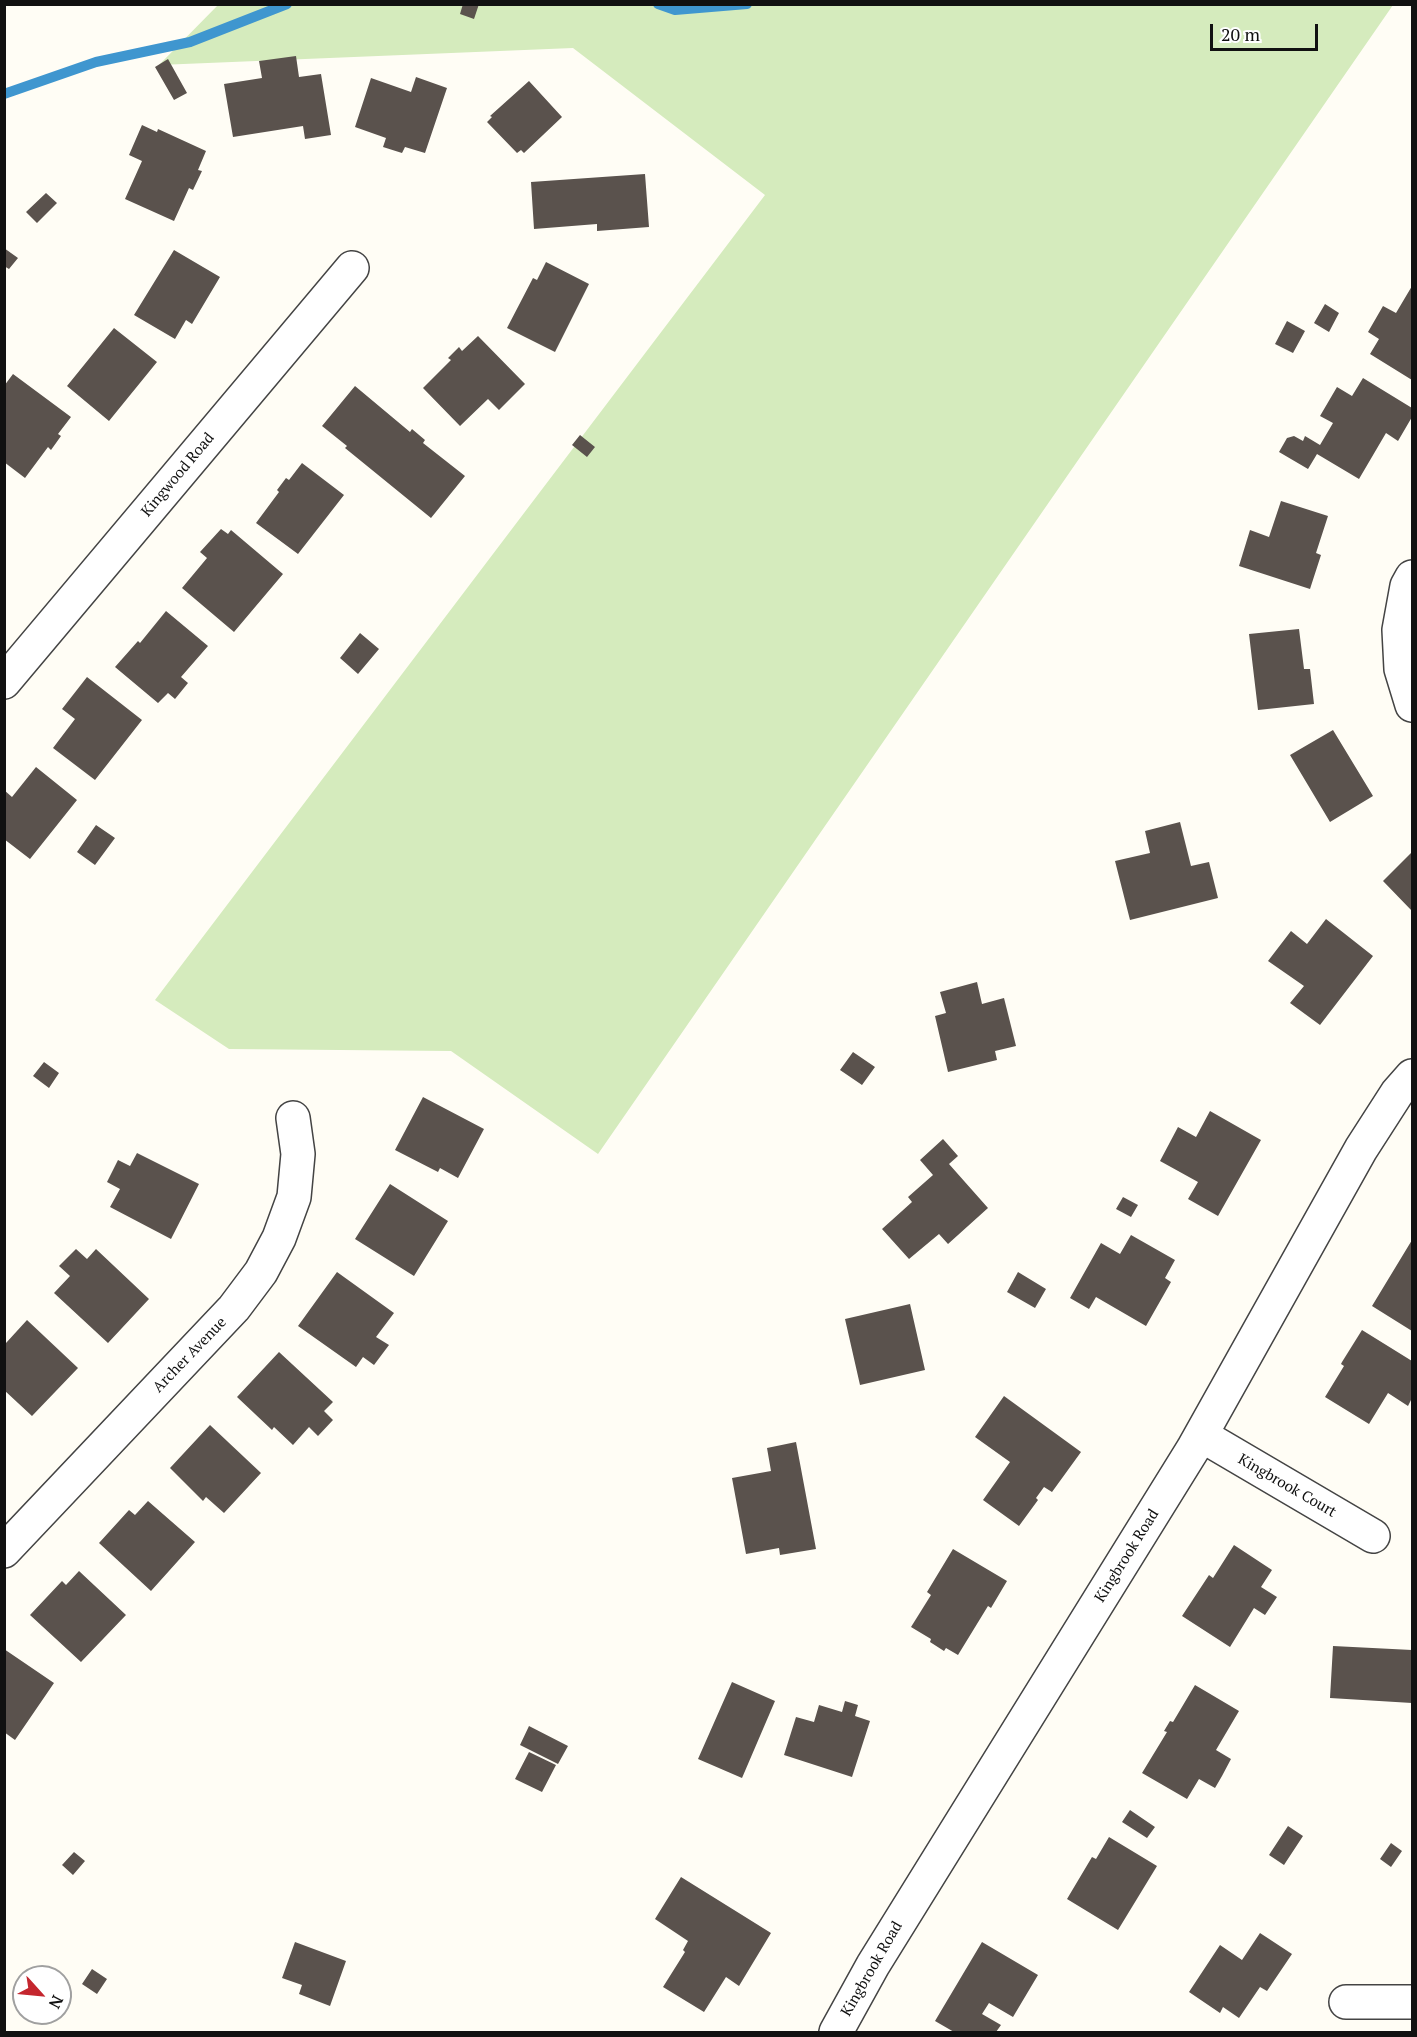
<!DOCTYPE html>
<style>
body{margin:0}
#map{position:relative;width:1417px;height:2037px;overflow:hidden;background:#fffdf5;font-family:"PT Serif",serif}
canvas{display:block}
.frame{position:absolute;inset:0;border:6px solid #111;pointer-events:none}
.north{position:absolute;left:12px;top:1965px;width:60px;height:60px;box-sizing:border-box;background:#fff;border:2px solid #a0a0a0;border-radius:50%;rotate:117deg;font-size:16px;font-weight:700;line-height:24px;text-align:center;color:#111}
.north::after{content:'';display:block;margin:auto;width:21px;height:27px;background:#c4262e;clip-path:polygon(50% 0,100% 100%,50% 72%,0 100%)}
.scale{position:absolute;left:1210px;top:24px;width:108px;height:27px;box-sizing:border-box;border:3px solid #111;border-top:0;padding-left:8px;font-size:18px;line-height:21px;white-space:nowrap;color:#111;-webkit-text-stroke:4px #fff;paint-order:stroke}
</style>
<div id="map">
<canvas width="1417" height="2037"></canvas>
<div class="frame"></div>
<div class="north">N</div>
<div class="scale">20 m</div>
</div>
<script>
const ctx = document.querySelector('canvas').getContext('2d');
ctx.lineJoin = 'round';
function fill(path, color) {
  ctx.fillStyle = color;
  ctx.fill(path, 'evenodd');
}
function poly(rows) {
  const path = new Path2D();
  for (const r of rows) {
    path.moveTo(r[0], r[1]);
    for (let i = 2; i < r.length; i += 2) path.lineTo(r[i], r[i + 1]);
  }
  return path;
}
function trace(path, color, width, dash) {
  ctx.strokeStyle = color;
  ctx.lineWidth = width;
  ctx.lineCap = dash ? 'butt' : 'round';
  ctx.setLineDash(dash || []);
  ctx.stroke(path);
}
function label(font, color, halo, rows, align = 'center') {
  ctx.font = font + ' "PT Serif",serif';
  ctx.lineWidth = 6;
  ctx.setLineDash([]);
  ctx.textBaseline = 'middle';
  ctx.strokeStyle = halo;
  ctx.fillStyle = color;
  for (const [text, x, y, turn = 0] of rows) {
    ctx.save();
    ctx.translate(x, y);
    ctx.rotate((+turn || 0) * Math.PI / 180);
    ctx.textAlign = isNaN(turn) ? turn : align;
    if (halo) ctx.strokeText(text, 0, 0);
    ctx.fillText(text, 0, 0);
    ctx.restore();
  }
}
fill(poly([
 [218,5,1393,5,598,1154,451,1051,229,1049,155,1000,765,195,573,48,159,65]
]), '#d5ebbd');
trace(poly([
 [658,4,675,10,747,4],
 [4,94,96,62,190,42,287,4]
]), '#3f96cf', 10);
fill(poly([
 [463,4,479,4,474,19,460,14],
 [296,56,299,77,321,74,331,135,305,139,303,126,233,137,224,84,262,78,259,61],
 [168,59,187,93,174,100,155,67],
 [416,77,447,88,425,153,405,147,402,153,383,147,386,138,355,127,371,78,411,92],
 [529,81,562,117,524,153,521,150,517,153,487,122,492,117,490,116],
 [142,125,157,132,158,129,206,151,198,170,202,171,193,190,189,188,174,221,125,199,142,161,129,155],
 [645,174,649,227,597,231,597,224,534,229,531,182],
 [46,193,57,203,37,223,26,212],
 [4,248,18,258,9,269,4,266],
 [174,250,220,277,192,324,186,320,175,339,134,315],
 [546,262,589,284,555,352,507,328,533,278,537,280],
 [1412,286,1412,380,1370,354,1379,339,1368,332,1383,306,1396,313],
 [1325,304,1339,313,1329,332,1314,323],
 [1287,321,1305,331,1293,353,1275,344],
 [114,328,157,362,109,421,67,386],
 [478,336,525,384,499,410,488,399,460,426,423,388,451,360,448,358,459,347,462,351],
 [13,374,71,417,58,434,61,436,51,450,48,447,25,478,4,462,4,386],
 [1363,378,1412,408,1412,417,1398,441,1386,433,1359,479,1317,454,1308,469,1279,452,1287,438,1294,436,1303,441,1305,436,1320,445,1333,423,1320,416,1337,387,1352,396],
 [355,386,410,432,412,429,425,440,423,443,465,476,431,518,345,448,347,446,322,426],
 [580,435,595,447,587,457,572,445],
 [302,463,344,495,298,554,256,523,279,492,277,490,286,478,289,480],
 [1281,501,1328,516,1316,553,1321,555,1310,589,1239,566,1250,530,1269,537],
 [221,529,228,534,231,530,283,574,234,632,182,588,207,558,200,552],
 [166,611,208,646,181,677,188,683,175,699,168,693,158,703,115,667,138,641,140,643],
 [1299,629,1304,669,1310,669,1314,704,1258,710,1249,634],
 [360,633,379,649,358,674,340,658],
 [87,677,142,720,95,780,53,748,75,719,62,709],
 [1333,730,1373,796,1330,822,1290,755],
 [36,767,77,800,30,859,4,839,4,790,12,797],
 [1180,822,1191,866,1209,862,1218,898,1130,920,1115,861,1150,853,1145,831],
 [96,825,115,838,95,865,77,852],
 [1412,852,1412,911,1383,881],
 [1326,919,1373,956,1320,1025,1290,1003,1304,986,1268,961,1291,931,1307,944],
 [977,982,982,1004,1004,998,1016,1046,995,1051,997,1060,948,1072,935,1016,946,1013,940,992],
 [853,1052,875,1067,862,1085,840,1070],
 [44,1062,59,1073,49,1088,33,1076],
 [423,1097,484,1129,458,1178,440,1168,438,1172,395,1150],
 [1210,1111,1261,1140,1218,1216,1188,1199,1198,1182,1160,1161,1178,1127,1196,1137],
 [943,1139,958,1156,949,1164,988,1208,948,1244,939,1234,909,1259,882,1229,912,1202,908,1197,933,1175,920,1160],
 [137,1153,199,1184,171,1239,110,1207,120,1189,107,1182,118,1160,130,1166],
 [390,1184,448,1221,414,1276,355,1239],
 [1123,1197,1138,1205,1131,1217,1116,1209],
 [1131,1235,1175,1260,1165,1278,1171,1282,1146,1326,1096,1297,1089,1309,1070,1298,1101,1243,1120,1254],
 [1412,1240,1412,1331,1372,1306],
 [76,1249,87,1259,96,1249,149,1299,108,1343,54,1293,70,1276,59,1266],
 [337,1272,394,1313,376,1337,389,1345,374,1365,363,1357,356,1367,298,1326],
 [1018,1272,1046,1289,1035,1308,1007,1292],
 [910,1304,925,1370,860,1385,845,1319],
 [27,1320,78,1368,32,1416,4,1390,4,1342,6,1343],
 [1362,1330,1412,1361,1412,1398,1408,1406,1388,1393,1369,1424,1325,1397,1344,1366,1341,1364,1342,1362],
 [279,1352,333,1402,324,1411,333,1420,318,1436,309,1427,293,1445,274,1427,272,1430,237,1397],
 [1004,1396,1081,1452,1052,1492,1044,1487,1036,1498,1038,1500,1019,1526,983,1500,1010,1462,975,1437],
 [210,1425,261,1473,224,1513,206,1497,203,1501,170,1468],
 [796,1442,816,1549,780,1555,779,1548,746,1554,732,1478,771,1471,767,1448],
 [148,1501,195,1542,151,1591,99,1543,129,1510,135,1515],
 [1234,1545,1272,1570,1261,1587,1277,1597,1265,1615,1254,1608,1230,1647,1182,1616,1209,1575,1213,1578],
 [953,1549,1007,1581,991,1608,988,1606,958,1655,946,1648,944,1651,930,1642,931,1639,911,1627,931,1595,927,1592],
 [79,1571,126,1615,81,1662,30,1615,62,1581,66,1585],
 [1333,1646,1412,1650,1412,1703,1330,1698],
 [4,1649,54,1683,15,1740,4,1732],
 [732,1682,775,1701,742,1778,698,1759],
 [1195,1685,1239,1711,1216,1750,1231,1759,1222,1776,1215,1788,1199,1779,1187,1799,1142,1773,1167,1732,1164,1731,1170,1721,1173,1722],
 [845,1701,858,1705,855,1716,870,1721,852,1777,784,1755,796,1717,814,1722,819,1705,842,1712],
 [529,1726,568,1746,558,1764,520,1745],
 [529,1752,556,1765,542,1792,515,1779],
 [1130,1810,1155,1827,1147,1838,1122,1822],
 [1288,1826,1303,1836,1284,1865,1269,1855],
 [1109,1837,1157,1866,1118,1930,1067,1899,1092,1857,1096,1859],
 [1391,1843,1402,1851,1391,1867,1380,1859],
 [74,1852,85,1861,73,1875,62,1865],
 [681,1877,771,1933,739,1986,726,1977,704,2012,663,1987,685,1952,683,1950,688,1941,655,1919],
 [1260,1933,1292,1954,1267,1991,1260,1987,1239,2018,1223,2007,1220,2013,1189,1992,1220,1945,1242,1960],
 [295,1942,346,1961,330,2006,299,1994,302,1985,282,1978],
 [982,1942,1038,1975,1013,2017,989,2003,982,2014,1001,2025,996,2032,954,2032,935,2021],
 [92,1969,107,1979,97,1994,82,1984]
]), '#5a524d');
const minor = poly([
 [1412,577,1407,586,1399,630,1401,669,1412,705],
 [4,682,352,268],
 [1201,1435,1373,1536],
 [4,1551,234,1308,261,1272,279,1238,294,1197,298,1154,293,1118],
 [1346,2002,1412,2002],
 [836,2032,873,1965,1193,1449,1361,1149,1397,1093,1412,1076]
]);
trace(minor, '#444', 36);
trace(minor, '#fff', 33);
label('15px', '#111', '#fff', [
 ["Kingwood Road",178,475,-50],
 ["Archer Avenue",190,1355,-46],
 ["Kingbrook Court",1287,1486,30],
 ["Kingbrook Road",1127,1556,-58],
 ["Kingbrook Road",872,1969,-60]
]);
</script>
